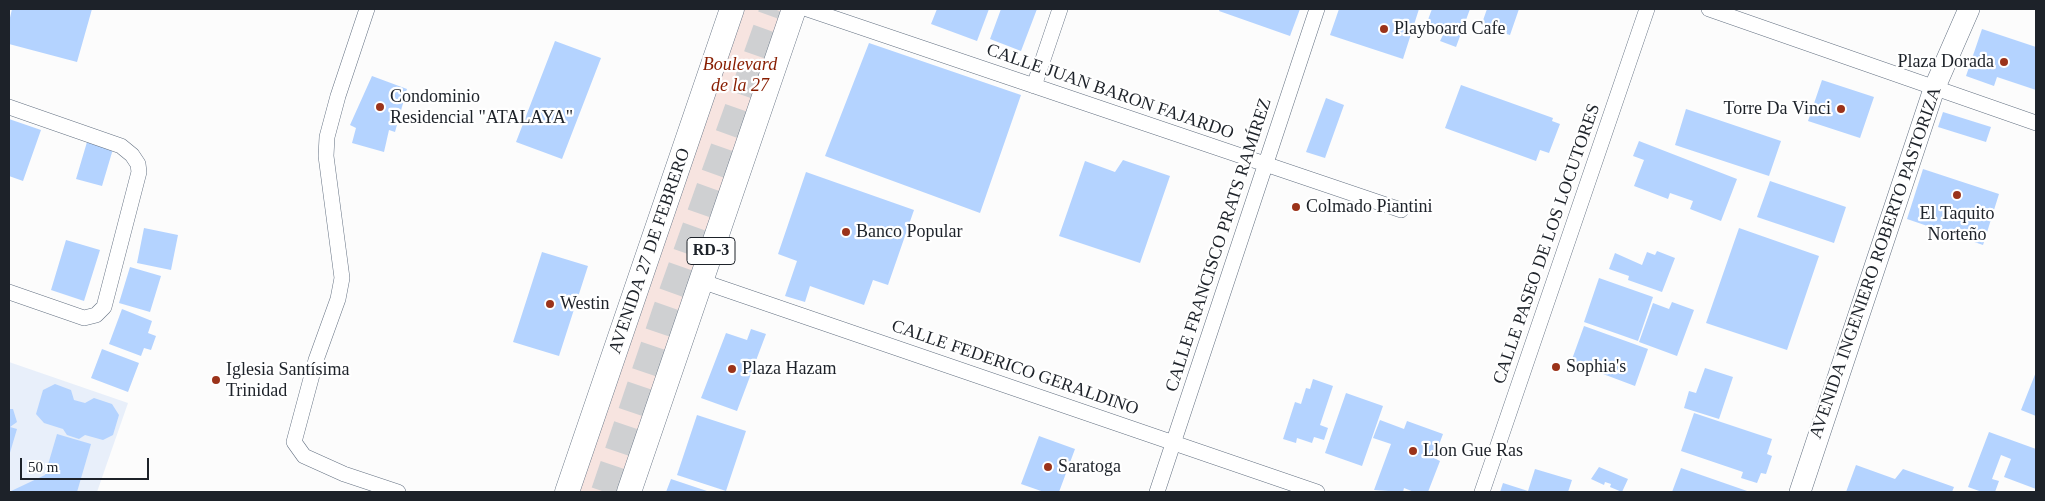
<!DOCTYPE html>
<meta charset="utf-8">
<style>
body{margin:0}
#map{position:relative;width:2045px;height:501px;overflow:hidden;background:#fcfcfc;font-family:Georgia,serif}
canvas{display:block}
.frame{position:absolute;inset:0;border:10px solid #1d2229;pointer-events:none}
.scale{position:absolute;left:20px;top:458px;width:129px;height:22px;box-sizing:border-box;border:2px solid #1d2229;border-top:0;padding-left:6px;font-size:15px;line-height:18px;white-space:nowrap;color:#1d2229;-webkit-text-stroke:4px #fff;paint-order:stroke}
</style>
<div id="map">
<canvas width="2045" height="501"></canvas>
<div class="frame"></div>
<div class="scale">50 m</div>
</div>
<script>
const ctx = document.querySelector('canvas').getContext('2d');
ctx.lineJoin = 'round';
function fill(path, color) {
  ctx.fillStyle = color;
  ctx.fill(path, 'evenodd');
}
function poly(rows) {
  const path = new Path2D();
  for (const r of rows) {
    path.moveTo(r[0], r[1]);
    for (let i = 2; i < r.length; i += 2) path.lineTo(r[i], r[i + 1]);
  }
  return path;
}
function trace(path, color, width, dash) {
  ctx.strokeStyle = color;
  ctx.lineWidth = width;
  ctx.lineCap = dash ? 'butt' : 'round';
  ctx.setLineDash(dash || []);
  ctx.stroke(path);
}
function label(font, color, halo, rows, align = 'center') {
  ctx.font = font + ' Georgia,serif';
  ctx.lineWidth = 4.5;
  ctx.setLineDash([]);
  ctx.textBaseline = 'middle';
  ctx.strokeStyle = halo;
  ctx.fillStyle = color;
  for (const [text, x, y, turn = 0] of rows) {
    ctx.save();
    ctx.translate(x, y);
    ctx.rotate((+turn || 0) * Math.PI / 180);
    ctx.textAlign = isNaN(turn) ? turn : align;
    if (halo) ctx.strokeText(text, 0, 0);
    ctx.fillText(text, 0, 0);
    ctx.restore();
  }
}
fill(poly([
 [9,362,128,403,97,492,9,492]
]), '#e8effa');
fill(poly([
 [738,9,788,9,621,492,573,492]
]), '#f7e4e0');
fill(poly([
 [12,9,92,9,77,62,9,44,9,22],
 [937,9,989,9,977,41,931,24],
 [1001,9,1037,9,1021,51,990,39],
 [1220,9,1300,9,1290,36,1219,11],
 [1339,9,1419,9,1403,59,1330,35],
 [1432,9,1470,9,1456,47,1440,41,1445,31,1426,25],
 [1487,9,1519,9,1510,35,1481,26],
 [1982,29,2036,47,2036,90,1997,77,1994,86,1966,76],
 [555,41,601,58,562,159,516,142],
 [869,43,1021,95,980,213,825,156],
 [372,76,407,89,395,132,389,130,384,152,352,143,356,128,350,125],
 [1822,80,1874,97,1860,138,1808,121],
 [1461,85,1553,118,1552,121,1560,124,1549,153,1540,150,1536,161,1445,128],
 [1326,98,1344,105,1325,158,1306,152],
 [1686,109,1781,141,1769,176,1675,145],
 [1943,112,1991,127,1986,142,1938,127],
 [9,119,41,130,23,181,9,176],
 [1639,141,1737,179,1721,221,1690,209,1693,201,1670,193,1668,199,1634,186,1644,160,1633,156],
 [87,142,113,149,102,186,76,179],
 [1123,160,1170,176,1140,263,1059,236,1085,161,1115,172],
 [1923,169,1999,194,1983,245,1907,219],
 [806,172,914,210,888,285,873,280,864,305,810,286,805,302,785,296,797,261,778,254],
 [1770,181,1846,207,1834,243,1757,217],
 [144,228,178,235,171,270,137,263],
 [1739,228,1819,256,1787,350,1706,323],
 [66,240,100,250,84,301,51,290],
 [1657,251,1675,258,1662,292,1628,280,1629,276,1609,269,1615,253,1642,265,1647,252,1655,255],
 [542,252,588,266,559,356,513,342],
 [130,267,161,276,150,312,119,303],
 [1599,278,1653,297,1638,341,1584,322],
 [1672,302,1694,310,1677,356,1639,342,1653,303,1669,309],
 [122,309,152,321,148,333,156,336,151,350,144,348,141,356,109,344],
 [1584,326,1648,349,1635,386,1571,362],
 [751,329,766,334,737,411,701,398,726,333,747,340],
 [102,349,139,363,128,392,91,378],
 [1705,368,1733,377,1719,419,1684,408,1689,391,1696,393],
 [2036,372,2036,416,2021,410],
 [1313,379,1333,386,1320,425,1328,428,1324,440,1314,437,1312,443,1297,438,1296,443,1283,439,1295,402,1301,404,1306,388,1310,389],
 [55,384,71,390,74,400,85,403,94,398,112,404,119,415,113,435,103,440,85,435,79,439,67,435,63,429,44,423,36,414,43,390],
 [1346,393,1383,406,1362,466,1325,453],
 [9,409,13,409,17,422,10,427,17,429,9,456],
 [1694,413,1772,439,1767,454,1772,456,1766,474,1761,473,1757,483,1741,478,1743,472,1681,451],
 [697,415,746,431,726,491,677,475],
 [1380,420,1404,429,1407,421,1443,434,1434,458,1440,461,1428,492,1414,492,1404,488,1403,492,1374,490,1391,444,1373,438],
 [1989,432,2036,449,2036,489,2004,477,2011,459,2001,455,1992,479,1999,481,1995,492,1982,492,1968,487],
 [57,434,91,444,77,492,9,492,45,475],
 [1039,436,1075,449,1059,492,1044,492,1021,484],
 [1856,465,1895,479,1903,469,1954,487,1952,492,1846,492],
 [1599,467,1628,479,1622,492,1610,487,1611,484,1605,482,1604,485,1591,479],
 [1681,468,1750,492,1672,492],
 [1535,469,1572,480,1568,492,1500,492,1503,483,1528,491],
 [671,479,710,492,666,492]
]), '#b4d3ff');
trace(poly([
 [605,492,666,312,774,9]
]), '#cfd0d2', 28, [28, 14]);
const street = poly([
 [367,9,338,96,327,137,326,156,342,278,338,299,316,360,294,442,304,456,344,474,398,492],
 [807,9,1401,210],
 [1709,9,2036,123],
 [1034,86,1060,9],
 [9,107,121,146,132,155,138,164,139,172,104,307,96,315,84,318,9,292],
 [701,281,1317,492],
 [1157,492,1317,9],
 [1482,492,1647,9]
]);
const secondary = poly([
 [1800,492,1934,89,1969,9]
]);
const primary = poly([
 [567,492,732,9],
 [629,492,794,9]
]);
trace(street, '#647182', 16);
trace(secondary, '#647182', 22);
trace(primary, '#647182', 25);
trace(street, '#fff', 15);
trace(secondary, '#fff', 21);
trace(primary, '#fff', 24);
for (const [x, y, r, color] of [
 [1384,29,5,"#9b331a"],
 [2004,62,5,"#9b331a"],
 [380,107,5,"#9b331a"],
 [1841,109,5,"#9b331a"],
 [1957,195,5,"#9b331a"],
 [1296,207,5,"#9b331a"],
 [846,232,5,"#9b331a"],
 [550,304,5,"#9b331a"],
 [1556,367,5,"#9b331a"],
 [732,369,5,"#9b331a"],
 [216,380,5,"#9b331a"],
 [1413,451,5,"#9b331a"],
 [1048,467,5,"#9b331a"]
]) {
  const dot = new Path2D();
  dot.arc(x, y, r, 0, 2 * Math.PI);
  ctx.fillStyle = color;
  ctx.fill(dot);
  trace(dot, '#fff', 2);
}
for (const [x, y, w] of [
 [711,251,48]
]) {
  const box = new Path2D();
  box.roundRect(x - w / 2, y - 13.5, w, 27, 4);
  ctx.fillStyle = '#fff';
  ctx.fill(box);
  trace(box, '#1d2229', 1);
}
label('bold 16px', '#1d2229', null, [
 ["RD-3",711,251]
]);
label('18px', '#1d2229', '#fff', [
 ["Playboard Cafe",1394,29],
 ["Plaza Dorada",1994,62,"right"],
 ["Condominio",390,97],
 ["Residencial \"ATALAYA\"",390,118],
 ["Torre Da Vinci",1831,109,"right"],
 ["Colmado Piantini",1306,207],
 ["El Taquito",1957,214,"center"],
 ["Norteño",1957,235,"center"],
 ["Banco Popular",856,232],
 ["Westin",560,304],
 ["Sophia's",1566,367],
 ["Plaza Hazam",742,369],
 ["Iglesia Santísima",226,370],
 ["Trinidad",226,391],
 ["Llon Gue Ras",1423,451],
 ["Saratoga",1058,467]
], 'left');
label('italic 18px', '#881d00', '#fff', [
 ["Boulevard",740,65],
 ["de la 27",740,86]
]);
label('18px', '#1d2229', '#fff', [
 ["CALLE JUAN BARON FAJARDO",1110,92,19],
 ["CALLE PASEO DE LOS LOCUTORES",1547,244,-71],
 ["CALLE FRANCISCO PRATS RAMÍREZ",1219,245,-72],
 ["AVENIDA 27 DE FEBRERO",650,251,-71],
 ["AVENIDA INGENIERO ROBERTO PASTORIZA",1876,263,-71],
 ["CALLE FEDERICO GERALDINO",1015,368,19]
]);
</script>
